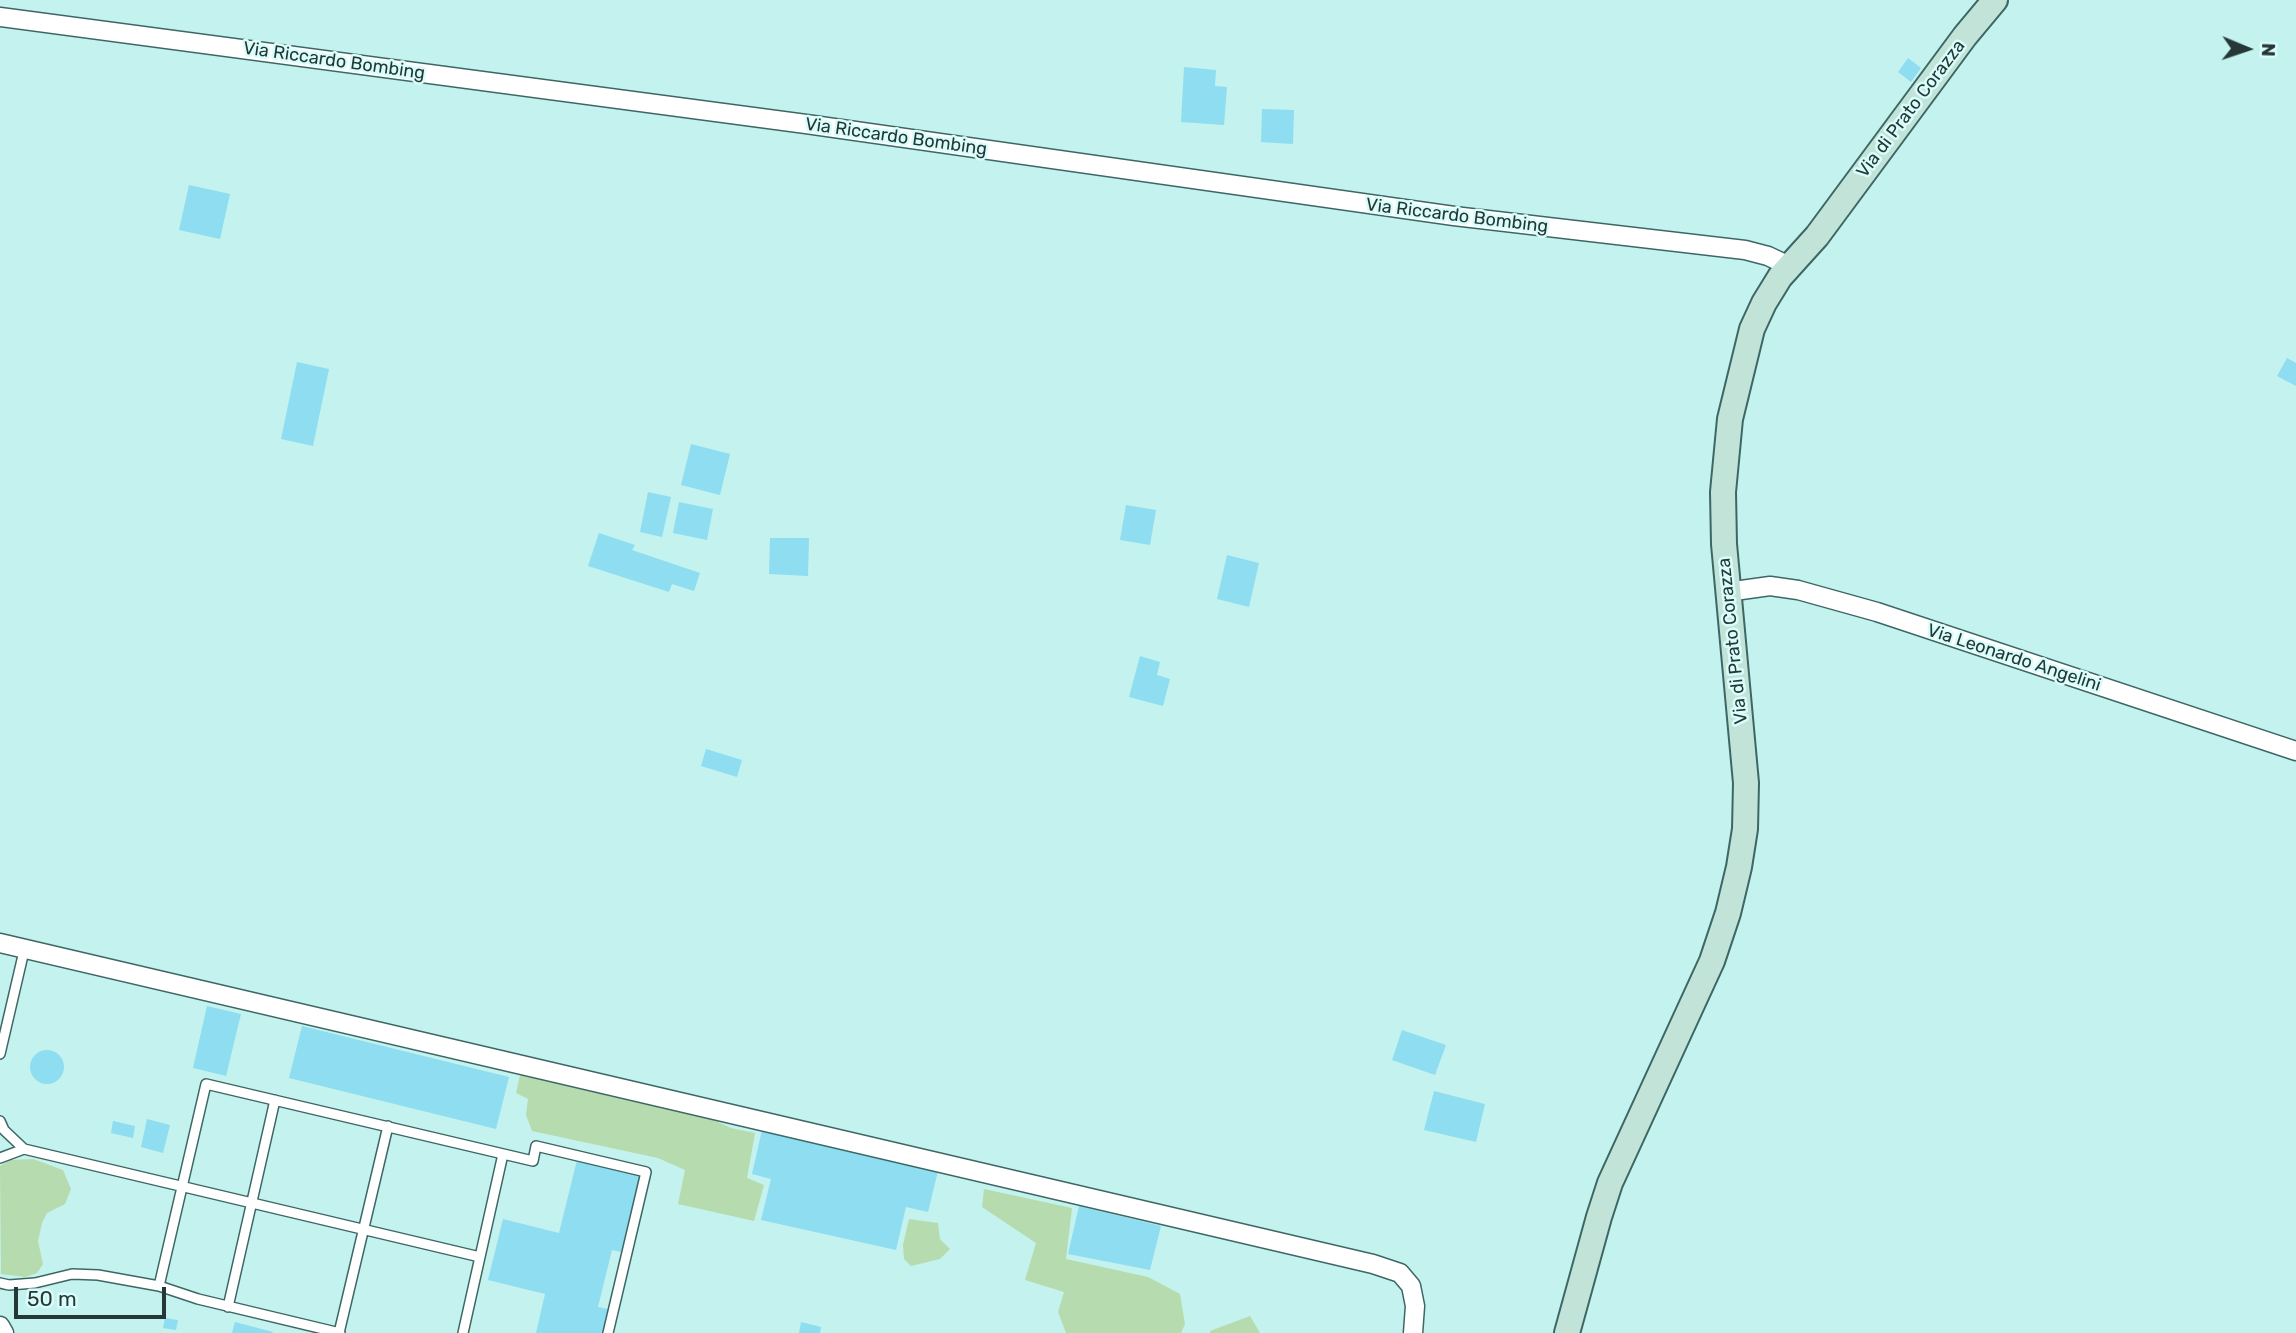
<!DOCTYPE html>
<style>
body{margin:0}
#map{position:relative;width:2296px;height:1333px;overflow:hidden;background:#c4f2ee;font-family:Rubik,sans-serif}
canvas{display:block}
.north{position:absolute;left:2212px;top:14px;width:70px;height:70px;-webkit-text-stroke:5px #d9fdfa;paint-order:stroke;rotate:92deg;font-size:19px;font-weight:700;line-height:28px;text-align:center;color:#253736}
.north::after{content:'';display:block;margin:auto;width:24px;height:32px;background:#253736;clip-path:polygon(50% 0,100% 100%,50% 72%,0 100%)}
.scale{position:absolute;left:14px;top:1287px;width:152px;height:32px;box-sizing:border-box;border:4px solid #253736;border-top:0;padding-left:9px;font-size:21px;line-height:24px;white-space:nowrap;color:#253736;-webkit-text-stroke:5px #d9fdfa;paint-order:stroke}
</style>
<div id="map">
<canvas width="2296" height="1333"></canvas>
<div class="north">N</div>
<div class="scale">50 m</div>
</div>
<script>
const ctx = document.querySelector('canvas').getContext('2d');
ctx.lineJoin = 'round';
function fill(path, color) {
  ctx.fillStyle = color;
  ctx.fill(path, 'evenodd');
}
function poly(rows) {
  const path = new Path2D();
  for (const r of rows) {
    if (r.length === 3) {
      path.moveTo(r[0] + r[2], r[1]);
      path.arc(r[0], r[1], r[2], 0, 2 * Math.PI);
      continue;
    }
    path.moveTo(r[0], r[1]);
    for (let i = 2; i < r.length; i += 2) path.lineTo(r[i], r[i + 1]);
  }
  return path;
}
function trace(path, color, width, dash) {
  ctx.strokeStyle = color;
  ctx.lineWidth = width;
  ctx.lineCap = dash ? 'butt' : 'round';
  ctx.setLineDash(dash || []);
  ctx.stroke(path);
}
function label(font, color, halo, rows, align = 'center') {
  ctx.font = font + ' Rubik,sans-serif';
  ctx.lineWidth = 5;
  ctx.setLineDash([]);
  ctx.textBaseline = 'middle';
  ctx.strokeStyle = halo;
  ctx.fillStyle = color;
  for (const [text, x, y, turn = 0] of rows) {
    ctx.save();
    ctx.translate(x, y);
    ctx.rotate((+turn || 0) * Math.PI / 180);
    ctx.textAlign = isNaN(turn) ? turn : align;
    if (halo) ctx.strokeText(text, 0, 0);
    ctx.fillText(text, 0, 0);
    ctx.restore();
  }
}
fill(poly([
 [520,1075,698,1113,731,1128,755,1133,747,1178,764,1185,754,1221,678,1204,685,1170,658,1158,532,1131,526,1115,528,1099,516,1093],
 [33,1159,63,1170,71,1189,65,1204,47,1213,42,1223,38,1241,43,1264,37,1273,25,1277,1,1274,0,1166,10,1160],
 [984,1189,1072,1208,1066,1259,1148,1277,1180,1294,1185,1324,1181,1333,1066,1333,1058,1312,1064,1292,1025,1280,1036,1243,982,1207],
 [909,1219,938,1223,940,1239,950,1249,940,1259,911,1266,904,1259,903,1245],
 [1250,1316,1260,1333,1210,1333,1210,1331]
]), '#b6dbae');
fill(poly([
 [1908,58,1921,68,1911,82,1898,72],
 [1184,67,1216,70,1215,86,1227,87,1224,125,1181,122],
 [1262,109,1294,110,1293,144,1261,142],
 [189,185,230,194,220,239,179,230],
 [2287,358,2296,363,2296,386,2277,376],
 [297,362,329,369,313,446,281,439],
 [691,444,730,454,720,495,681,485],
 [648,492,671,497,662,537,640,532],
 [679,502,713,509,707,540,673,533],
 [1126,505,1156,510,1150,545,1120,540],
 [599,533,635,545,632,550,700,573,694,591,672,584,669,592,588,566],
 [770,538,809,538,808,576,769,574],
 [1227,555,1259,563,1249,607,1217,599],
 [1140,656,1160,662,1157,675,1170,679,1163,706,1129,697],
 [706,749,742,760,737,777,701,766],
 [207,1006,241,1014,226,1076,193,1068],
 [302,1026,509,1077,496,1129,289,1078],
 [1402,1030,1446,1045,1435,1075,1392,1060],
 [47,1067,17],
 [1434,1091,1485,1104,1476,1142,1424,1130],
 [147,1119,170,1125,163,1153,141,1147],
 [113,1121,135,1126,133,1138,111,1133],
 [762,1130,938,1171,928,1212,906,1207,896,1250,761,1220,771,1179,752,1174],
 [577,1160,640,1175,621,1252,612,1250,598,1307,608,1309,602,1333,536,1333,545,1294,488,1280,503,1219,559,1233],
 [1079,1206,1161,1226,1150,1270,1068,1254],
 [165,1318,178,1320,176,1330,163,1328],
 [235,1322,273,1332,272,1333,232,1333],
 [801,1322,821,1327,820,1333,799,1333]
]), '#8eddf1');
const lane = poly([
 [0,1054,24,951],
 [0,1121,4,1130,24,1149,480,1257],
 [0,1158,24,1149],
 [0,1283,9,1285,35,1283,72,1274,98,1275,159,1286,198,1299,340,1333],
 [159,1286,206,1084,533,1161,536,1146,646,1172,608,1333],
 [228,1307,275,1100],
 [339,1333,388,1126],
 [463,1333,503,1154]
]);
const street = poly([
 [0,17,806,124,1454,216,1745,250,1768,256,1789,266],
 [1727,592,1770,586,1798,590,1877,612,2296,751],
 [0,943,1373,1264,1400,1273,1411,1286,1415,1306,1413,1333],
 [0,1326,4,1333]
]);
const secondary = poly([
 [1567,1333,1599,1217,1610,1183,1712,961,1728,913,1739,867,1745,829,1746,783,1724,544,1723,492,1730,419,1752,329,1764,303,1780,277,1817,236,1965,36,1995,0]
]);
trace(lane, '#3d6765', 12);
trace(street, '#3d6765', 21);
trace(secondary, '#3d6765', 28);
trace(lane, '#fff', 9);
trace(street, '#fff', 18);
trace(secondary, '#c2e4d8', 24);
label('18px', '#253736', '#d9fdfa', [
 ["Via Riccardo Bombing",334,61,8],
 ["Via di Prato Corazza",1911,109,-53],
 ["Via Riccardo Bombing",896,137,8],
 ["Via Riccardo Bombing",1457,216,7],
 ["Via di Prato Corazza",1733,641,-96],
 ["Via Leonardo Angelini",2014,658,18]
]);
</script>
